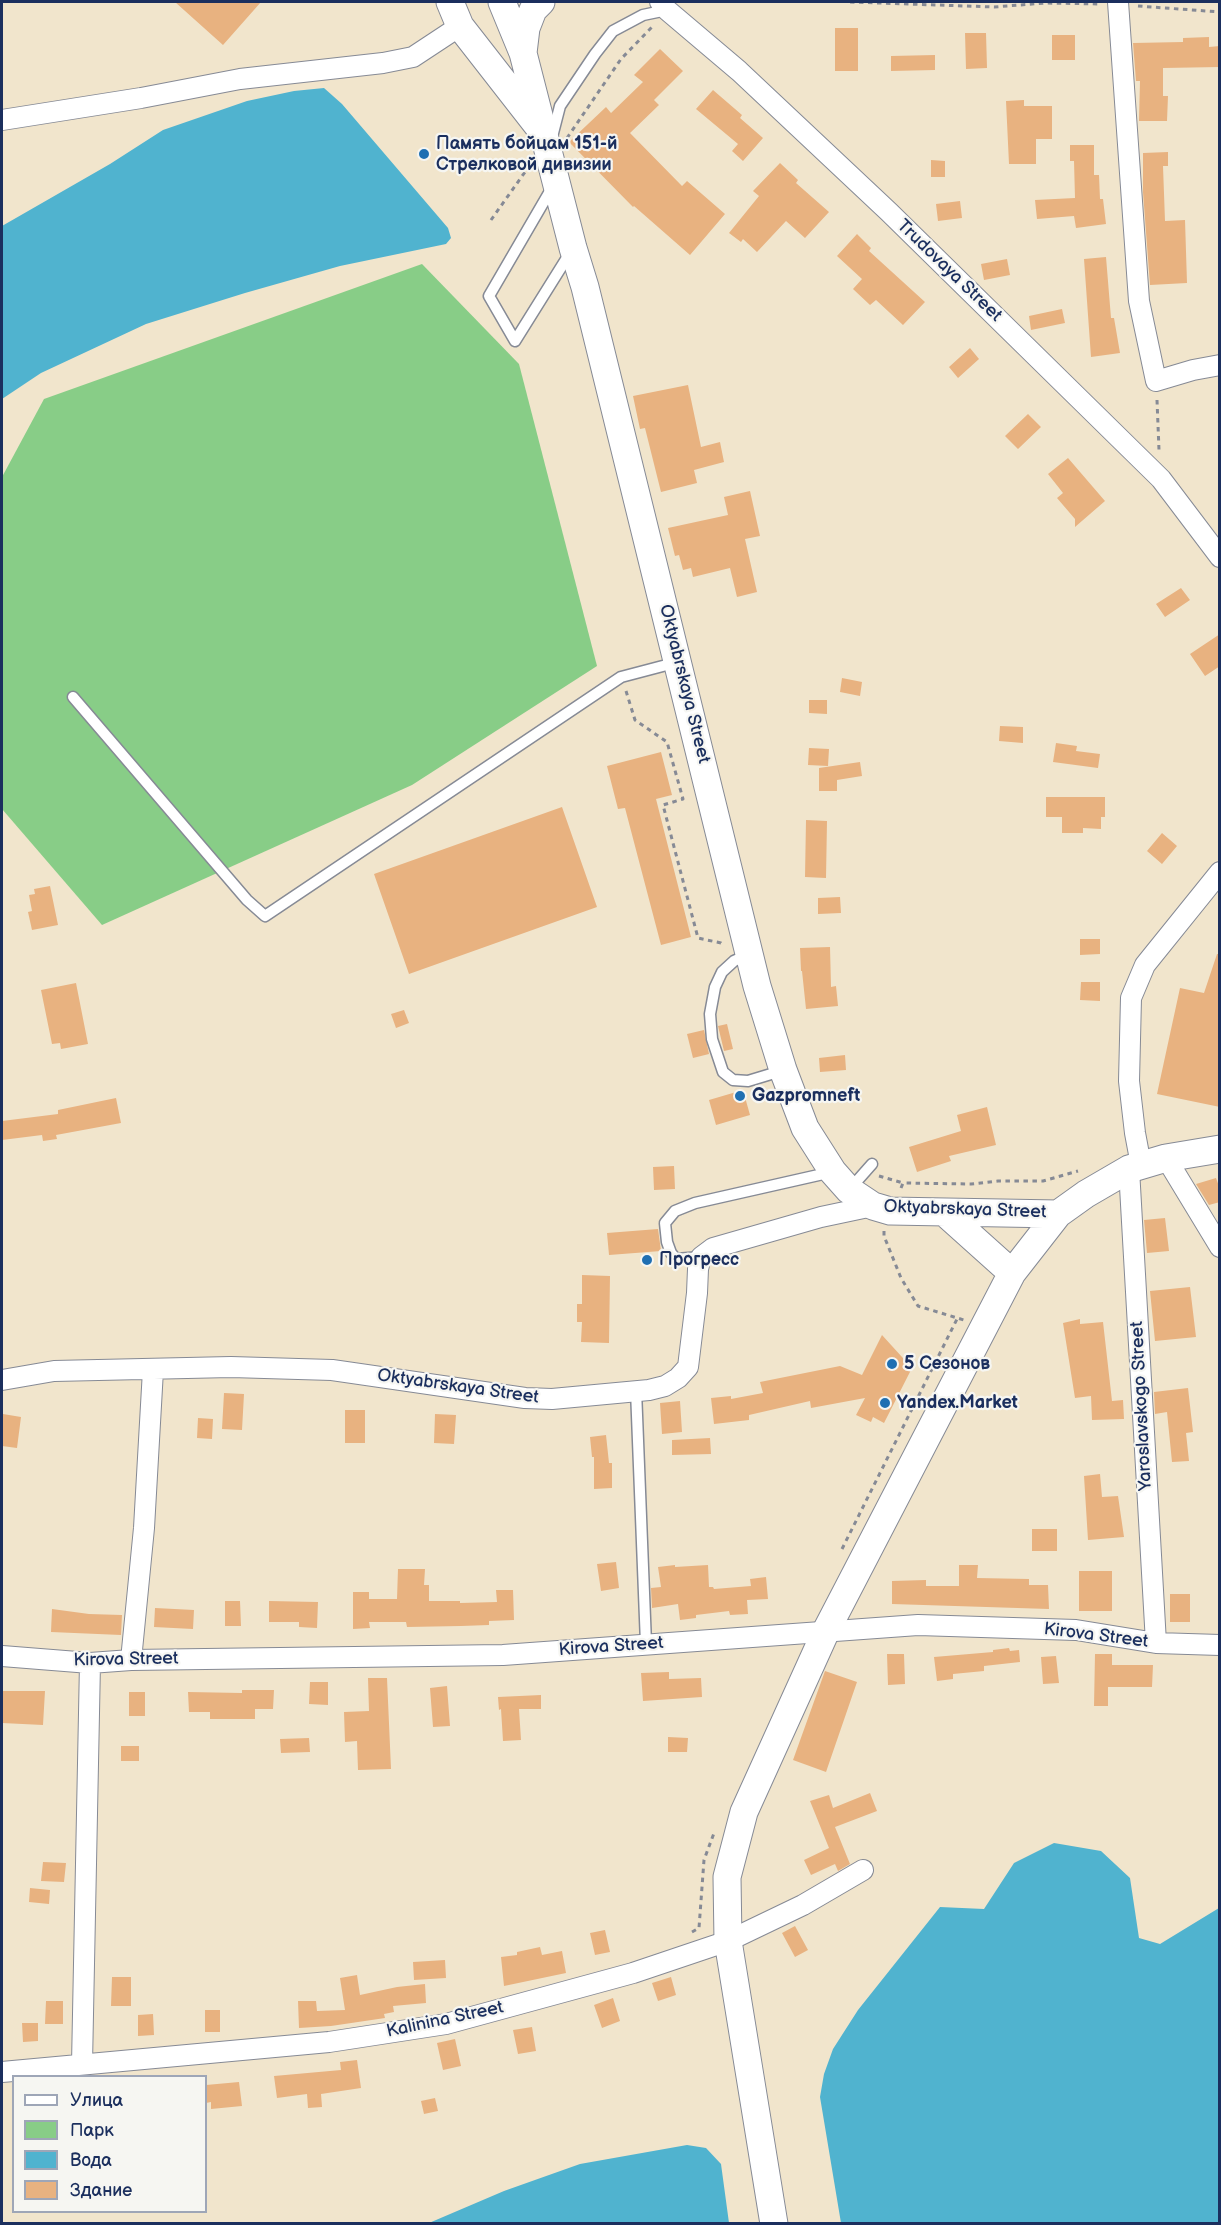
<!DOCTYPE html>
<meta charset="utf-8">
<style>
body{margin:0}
#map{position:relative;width:1221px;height:2225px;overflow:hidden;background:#f1e5cc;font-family:"Balsamiq Sans",sans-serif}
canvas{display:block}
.frame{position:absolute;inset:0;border:3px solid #1b2f5e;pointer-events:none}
.legend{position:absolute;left:12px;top:2075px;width:195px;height:138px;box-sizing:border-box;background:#f6f6f2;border:2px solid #9ea6b7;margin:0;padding:8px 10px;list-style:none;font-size:18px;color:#1b2f5e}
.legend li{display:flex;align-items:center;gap:12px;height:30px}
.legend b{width:30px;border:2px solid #9ea6b7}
</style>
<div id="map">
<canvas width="1221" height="2225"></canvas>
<div class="frame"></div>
<ul class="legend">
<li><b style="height:8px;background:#fff"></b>Улица</li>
<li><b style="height:16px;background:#88cd87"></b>Парк</li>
<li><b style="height:16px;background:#50b3cf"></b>Вода</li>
<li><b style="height:16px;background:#e8b280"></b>Здание</li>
</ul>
</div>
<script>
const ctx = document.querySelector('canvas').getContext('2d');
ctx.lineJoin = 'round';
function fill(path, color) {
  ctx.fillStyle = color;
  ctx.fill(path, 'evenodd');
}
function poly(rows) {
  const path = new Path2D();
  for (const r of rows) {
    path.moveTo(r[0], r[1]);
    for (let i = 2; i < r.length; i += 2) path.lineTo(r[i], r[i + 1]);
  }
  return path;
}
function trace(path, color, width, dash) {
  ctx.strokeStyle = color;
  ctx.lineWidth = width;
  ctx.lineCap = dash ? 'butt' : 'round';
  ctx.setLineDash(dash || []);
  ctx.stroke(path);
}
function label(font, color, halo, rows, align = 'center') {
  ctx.font = font + ' "Balsamiq Sans",sans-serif';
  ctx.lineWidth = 4.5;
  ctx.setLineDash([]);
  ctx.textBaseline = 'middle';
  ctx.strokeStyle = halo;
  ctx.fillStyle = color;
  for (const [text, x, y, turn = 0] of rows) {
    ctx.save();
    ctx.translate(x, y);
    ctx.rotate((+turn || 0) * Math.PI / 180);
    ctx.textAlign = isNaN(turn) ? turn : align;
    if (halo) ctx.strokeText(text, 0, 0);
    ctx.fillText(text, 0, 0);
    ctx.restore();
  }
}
fill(poly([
 [422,264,519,364,597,666,412,785,102,925,2,809,2,477,44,399]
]), '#88cd87');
fill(poly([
 [324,88,342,104,448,228,451,238,446,244,340,266,245,293,146,324,41,373,2,399,2,226,110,164,163,130,247,101,294,91],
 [1054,1843,1101,1851,1130,1878,1139,1938,1160,1944,1219,1908,1219,2223,841,2223,820,2097,824,2074,833,2049,858,2010,940,1907,984,1909,1014,1863],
 [687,2145,706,2148,721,2164,729,2223,429,2223,504,2191,580,2164]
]), '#50b3cf');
fill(poly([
 [175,2,261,2,223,45],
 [835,28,858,28,858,71,835,71],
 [965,33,986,33,987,68,966,69],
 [1052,35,1075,35,1075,60,1052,60],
 [1209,37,1209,47,1220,46,1220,67,1163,68,1163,96,1168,96,1167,121,1139,121,1140,81,1136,81,1133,43,1183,42,1183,38],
 [660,49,683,71,654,100,659,105,630,133,682,186,687,181,725,214,690,255,634,206,633,207,569,142,606,107,611,113,643,82,634,75],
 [935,55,935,70,891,71,891,56],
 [713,90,742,115,740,118,763,138,743,161,732,151,738,144,696,109],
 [1024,100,1024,106,1052,106,1052,139,1036,139,1036,164,1009,164,1006,101],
 [1070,145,1094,145,1094,175,1099,175,1100,199,1103,199,1106,224,1076,228,1074,216,1037,219,1035,200,1075,198,1074,161,1070,161],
 [1168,152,1168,166,1163,166,1165,221,1185,220,1187,283,1150,285,1143,192,1143,153],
 [931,160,945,161,945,177,931,177],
 [780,163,798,180,796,183,829,212,805,238,786,221,757,252,743,239,741,242,729,233,759,196,753,191],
 [960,201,962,218,938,221,936,204],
 [857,234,871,248,869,251,925,302,903,325,876,300,870,305,853,289,862,279,837,256],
 [1106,257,1111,318,1114,318,1120,353,1091,357,1084,259],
 [1007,259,1010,275,984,280,981,264],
 [1062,309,1065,323,1031,330,1029,316],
 [970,348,979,359,958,378,949,367],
 [688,385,701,447,720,442,724,462,694,470,697,483,661,492,645,428,640,429,633,396],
 [1028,414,1041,427,1018,449,1005,436],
 [1068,458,1105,501,1075,527,1075,519,1057,498,1063,493,1048,474],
 [750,491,760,536,745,539,757,592,737,597,730,568,693,577,691,568,683,570,679,555,675,556,668,528,728,515,724,497],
 [1181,588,1190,600,1165,617,1156,604],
 [1220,634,1220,666,1205,676,1190,654],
 [842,678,862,682,860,696,840,692],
 [809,700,827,700,827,714,809,713],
 [1000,726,1023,727,1023,743,999,741],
 [1056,743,1077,746,1076,751,1100,754,1098,768,1053,762],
 [809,748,829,749,828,766,808,765],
 [661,752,672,795,656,799,691,937,661,945,625,808,618,809,607,766],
 [860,762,862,776,837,780,837,791,819,791,819,768],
 [1046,797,1105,797,1105,817,1101,817,1101,829,1083,828,1083,833,1062,833,1062,817,1046,817],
 [562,807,597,907,409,974,374,874],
 [806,820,827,821,826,878,805,877],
 [1162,833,1177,846,1162,864,1147,851],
 [50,886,58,925,32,930,28,912,32,911,29,895,35,894,34,889],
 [840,897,841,913,818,914,818,898],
 [1080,939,1100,939,1100,954,1080,955],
 [830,947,831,987,836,986,838,1006,806,1009,802,971,801,971,800,948],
 [1217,954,1220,954,1220,1107,1157,1094,1180,988,1204,993],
 [1081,982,1100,982,1100,1001,1080,1000],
 [76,983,88,1044,61,1049,60,1043,52,1044,41,990],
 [404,1010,409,1023,396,1028,391,1014],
 [727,1024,733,1049,724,1051,718,1026],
 [704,1030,709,1054,693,1058,687,1034],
 [845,1055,846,1070,820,1072,819,1058],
 [743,1090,750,1115,716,1125,709,1100],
 [116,1098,121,1123,56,1135,57,1139,43,1141,42,1135,2,1140,2,1121,58,1114,58,1110],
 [987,1107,996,1145,949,1156,951,1161,917,1172,909,1147,961,1131,957,1115],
 [674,1166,675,1189,654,1190,653,1167],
 [1216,1178,1220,1189,1220,1202,1209,1205,1196,1184],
 [1165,1218,1169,1251,1147,1253,1144,1220],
 [658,1229,661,1251,609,1255,607,1233],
 [582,1275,610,1276,609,1343,581,1342,582,1322,577,1322,577,1304,582,1304],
 [1190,1287,1196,1337,1155,1341,1150,1291],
 [1080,1319,1080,1324,1103,1322,1112,1401,1123,1400,1124,1419,1092,1420,1091,1396,1075,1398,1063,1323],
 [882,1335,912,1368,884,1423,873,1417,871,1422,856,1415,865,1398,811,1408,810,1401,749,1415,749,1420,714,1424,711,1398,731,1396,731,1399,763,1393,760,1382,840,1366,862,1375],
 [1188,1388,1193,1432,1186,1433,1189,1461,1172,1462,1167,1412,1155,1414,1154,1392],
 [224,1393,244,1394,242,1430,222,1429],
 [680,1401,682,1432,662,1434,660,1403],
 [345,1410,365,1410,365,1443,345,1443],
 [3,1414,21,1417,17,1448,2,1446],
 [435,1414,456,1415,454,1444,434,1443],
 [198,1418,213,1419,212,1439,197,1438],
 [606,1435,609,1463,612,1463,612,1488,594,1489,594,1457,592,1457,590,1437],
 [710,1438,711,1454,672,1455,672,1440],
 [1100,1474,1102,1497,1118,1496,1124,1537,1088,1540,1084,1476],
 [1032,1529,1057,1529,1057,1551,1032,1551],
 [616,1562,619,1588,601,1591,597,1564],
 [675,1565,675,1567,708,1565,709,1587,713,1587,714,1589,751,1586,750,1579,766,1577,768,1599,747,1600,748,1614,730,1615,729,1611,696,1615,696,1618,680,1620,678,1604,652,1608,651,1588,661,1587,658,1567],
 [959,1565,978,1565,977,1578,1029,1579,1029,1585,1048,1585,1049,1609,892,1604,892,1581,926,1580,926,1586,959,1586],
 [398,1569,425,1569,424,1585,429,1585,429,1601,460,1601,460,1603,497,1602,496,1590,513,1590,514,1620,489,1621,489,1625,461,1626,407,1627,406,1622,369,1622,370,1628,353,1629,353,1592,369,1592,369,1599,397,1599],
 [1079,1571,1112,1571,1112,1611,1079,1611],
 [1170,1594,1190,1594,1190,1622,1170,1622],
 [225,1601,240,1601,241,1626,225,1626],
 [269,1601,318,1602,317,1628,299,1627,299,1622,269,1622],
 [155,1608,194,1610,193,1629,154,1627],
 [52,1609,89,1614,122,1615,121,1635,51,1632],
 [1009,1648,1010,1651,1019,1650,1020,1662,984,1666,984,1671,953,1674,953,1679,937,1681,934,1657,993,1652,993,1650],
 [887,1654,904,1654,905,1684,888,1685],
 [1095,1654,1112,1654,1112,1665,1153,1665,1152,1687,1108,1687,1108,1706,1094,1706],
 [1056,1656,1059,1683,1043,1684,1041,1657],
 [825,1671,857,1682,826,1772,793,1760],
 [669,1672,669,1679,701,1678,702,1697,643,1701,641,1673],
 [368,1678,387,1678,391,1769,358,1770,357,1741,345,1742,344,1712,369,1711],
 [310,1682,328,1682,328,1705,309,1704],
 [447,1686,450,1726,433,1727,430,1688],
 [242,1690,274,1690,273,1709,255,1709,255,1719,210,1719,210,1712,189,1712,188,1692,242,1693],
 [2,1691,45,1691,43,1725,2,1723],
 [129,1692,145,1692,145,1716,129,1716],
 [541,1695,541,1709,519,1709,521,1740,503,1741,501,1709,499,1710,498,1697],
 [668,1737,688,1738,687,1752,668,1752],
 [309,1738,310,1752,281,1753,280,1739],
 [121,1746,139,1746,139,1761,121,1761],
 [870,1793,877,1811,835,1827,850,1864,838,1871,835,1864,811,1875,804,1860,829,1848,810,1801,829,1795,833,1808],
 [43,1862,66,1863,64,1882,41,1881],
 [30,1888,50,1890,49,1904,29,1902],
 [795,1926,808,1950,795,1957,782,1933],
 [605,1930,610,1952,595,1955,590,1933],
 [540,1947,542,1955,562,1951,566,1973,504,1986,501,1957,517,1955,517,1952],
 [445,1960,446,1978,414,1980,413,1962],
 [357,1975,360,1995,397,1987,425,1984,426,2003,393,2006,394,2012,384,2014,385,2018,331,2026,299,2028,298,2001,316,2001,317,2011,345,2010,340,1978],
 [112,1977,131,1977,131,2006,111,2006],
 [671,1977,676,1995,658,2001,652,1983],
 [613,1998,620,2021,602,2028,594,2005],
 [46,2001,63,2001,63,2024,45,2024],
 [205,2010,220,2010,220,2032,205,2032],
 [153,2014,154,2035,138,2036,138,2015],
 [22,2023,38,2023,38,2041,23,2042],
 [532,2027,536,2051,518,2054,513,2030],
 [455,2039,461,2066,443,2070,437,2043],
 [357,2060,361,2088,321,2094,322,2107,308,2108,307,2094,277,2098,274,2076,341,2070,340,2062],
 [239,2082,242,2106,211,2109,211,2102,206,2103,206,2085],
 [435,2098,438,2111,424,2114,421,2101]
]), '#e8b280');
const lane = poly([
 [552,137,560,106,595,54,613,31,643,15,667,10],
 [553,186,489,296,515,341,570,253],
 [73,697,247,900,265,916,621,677,678,662],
 [749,954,734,961,722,972,715,987,710,1014,712,1039,723,1072,733,1080,748,1081,781,1071],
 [849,1190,872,1164],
 [701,1257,676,1259,671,1253,667,1242,665,1223,675,1211,695,1203,832,1172],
 [636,1390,646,1644]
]);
const street = poly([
 [660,2,667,10,739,71,889,212,1161,479,1220,557],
 [1118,2,1139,301,1156,381,1193,370,1220,365],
 [2,120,141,98,240,79,383,63,413,57,460,26],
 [1166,1158,1220,1247],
 [1141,1165,1135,1133,1129,1081,1131,998,1145,965,1220,872],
 [1129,1169,1156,1643],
 [2,1380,54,1371,231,1367,332,1370,525,1398,552,1399,649,1390,665,1386,678,1378,688,1367,697,1293,698,1269,701,1257,713,1248,821,1217,873,1206],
 [2,1656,90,1663,131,1660,503,1655,918,1625,1076,1630,1156,1643,1220,1645],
 [131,1660,144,1528,153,1370],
 [82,2064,90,1663],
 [2,2072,329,2042,446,2024,633,1973,728,1941,803,1905,863,1870]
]);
const secondary = poly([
 [450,2,460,26,538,126],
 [502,2,523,53,573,248,585,287,757,986,783,1070,805,1128,833,1172,849,1190,873,1206,890,1211,1058,1214],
 [523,53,526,28,533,10,541,2],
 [944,1212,1012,1273],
 [774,2224,728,1941,727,1877,744,1812,826,1631,1012,1273,1058,1214,1086,1194,1129,1169,1166,1158,1220,1149]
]);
trace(lane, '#868a95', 13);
trace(street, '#868a95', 22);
trace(secondary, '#868a95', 29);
trace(poly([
 [850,2,994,7,1045,3,1101,4],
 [1138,6,1220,12],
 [567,138,621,59,652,27],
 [491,220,525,172,532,169],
 [1157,400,1159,450],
 [626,691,635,720,667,742,683,799,663,805,698,938,721,943,724,946],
 [879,1176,903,1183],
 [901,1188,903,1183,971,1184,998,1181,1043,1181,1078,1171],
 [884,1231,884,1236,901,1278,918,1306,964,1320],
 [842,1549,958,1317],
 [692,1932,699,1928,704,1860,714,1833]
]), '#868a95', 3, [4.5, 4.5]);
trace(lane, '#fff', 10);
trace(street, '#fff', 20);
trace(secondary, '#fff', 27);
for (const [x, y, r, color] of [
 [424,154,6,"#1f6fb2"],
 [740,1096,6,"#1f6fb2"],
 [647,1260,6,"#1f6fb2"],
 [892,1364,6,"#1f6fb2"],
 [885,1403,6,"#1f6fb2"]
]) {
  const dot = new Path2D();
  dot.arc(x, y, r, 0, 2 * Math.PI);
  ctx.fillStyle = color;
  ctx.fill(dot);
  trace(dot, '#f6f6f2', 2);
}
label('bold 18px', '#1b2f5e', '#f6f6f2', [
 ["Память бойцам 151-й",436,144],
 ["Стрелковой дивизии",436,165],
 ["Gazpromneft",752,1096],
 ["Прогресс",659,1260],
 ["5 Сезонов",904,1364],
 ["Yandex.Market",897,1403]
], 'left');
label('18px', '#1b2f5e', '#f6f6f2', [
 ["Trudovaya Street",949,271,44],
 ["Oktyabrskaya Street",684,684,76],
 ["Oktyabrskaya Street",965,1210,2],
 ["Oktyabrskaya Street",458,1387,8],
 ["Yaroslavskogo Street",1142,1406,-93],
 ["Kirova Street",1096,1636,7],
 ["Kirova Street",611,1647,-4],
 ["Kirova Street",126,1660,-1],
 ["Kalinina Street",445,2020,-12]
]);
</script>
